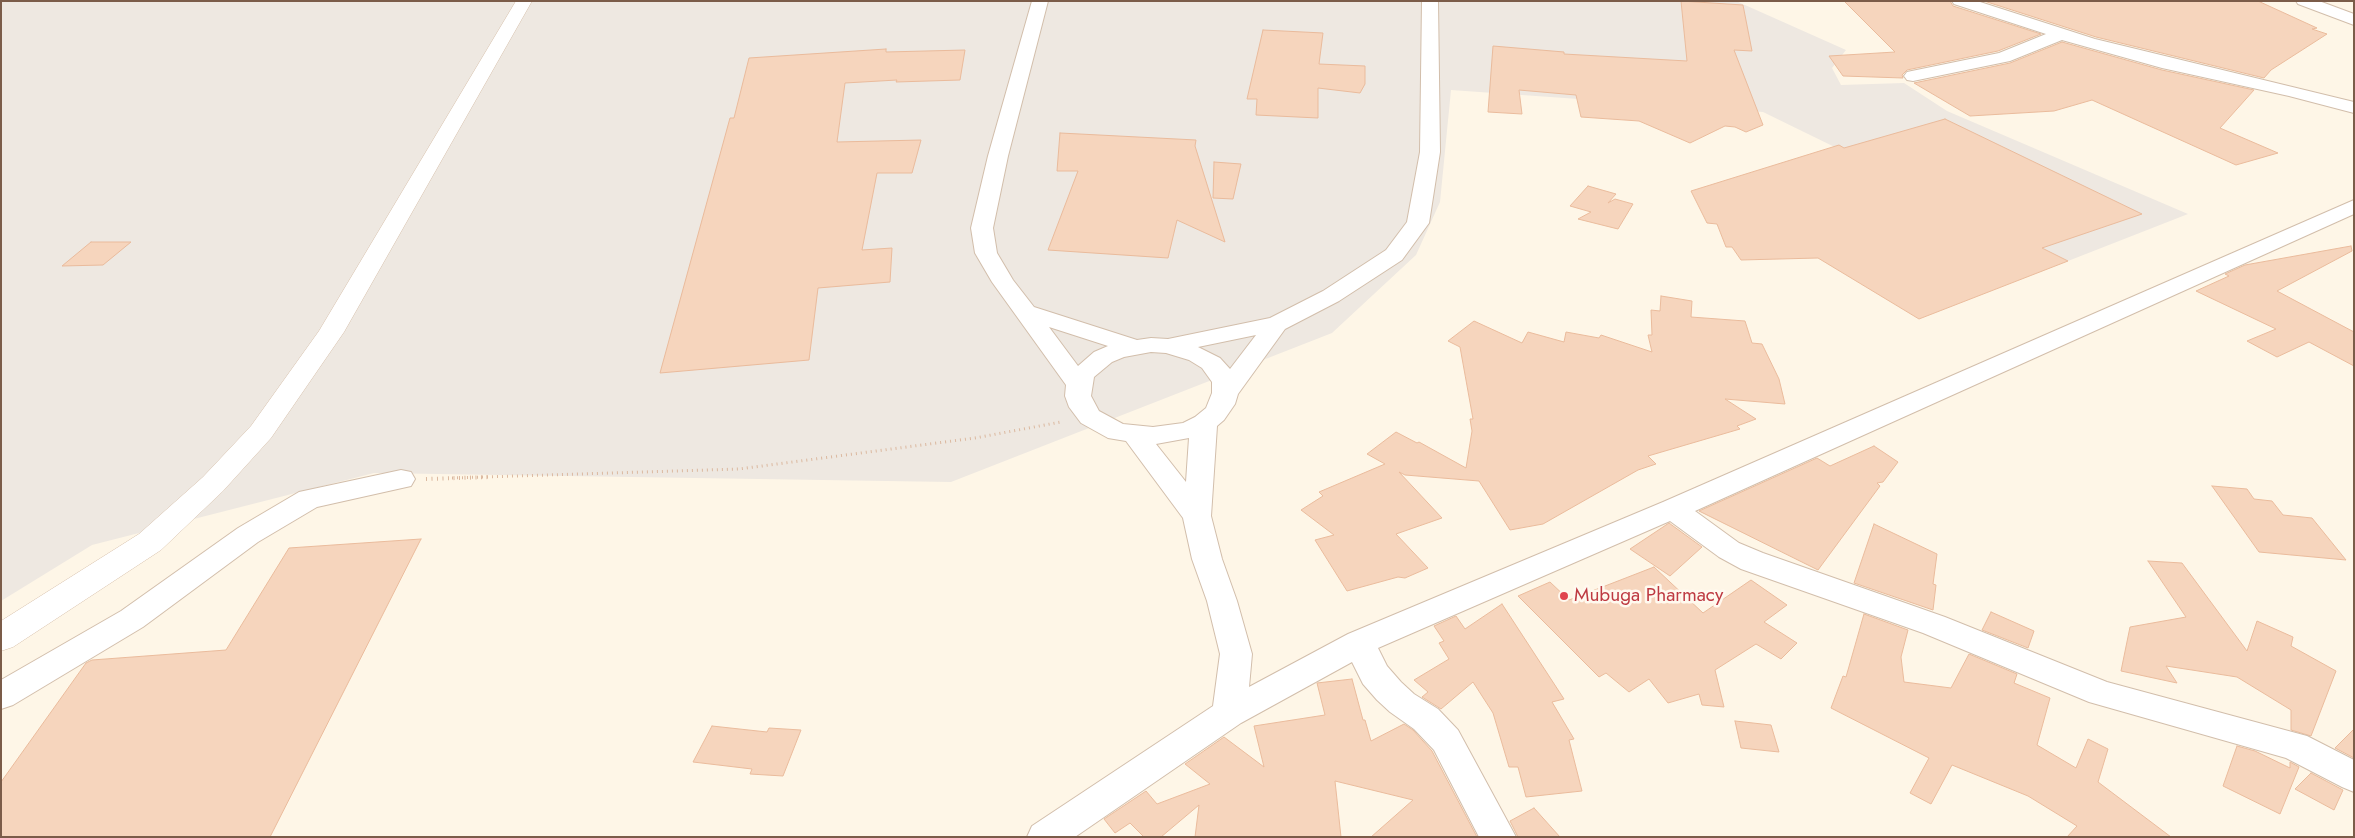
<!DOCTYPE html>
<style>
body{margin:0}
#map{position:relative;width:2355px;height:838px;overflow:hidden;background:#fef6e7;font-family:Jost,sans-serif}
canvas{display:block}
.frame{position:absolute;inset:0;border:2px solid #7b5c49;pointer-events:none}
</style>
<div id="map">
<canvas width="2355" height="838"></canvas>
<div class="frame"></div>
</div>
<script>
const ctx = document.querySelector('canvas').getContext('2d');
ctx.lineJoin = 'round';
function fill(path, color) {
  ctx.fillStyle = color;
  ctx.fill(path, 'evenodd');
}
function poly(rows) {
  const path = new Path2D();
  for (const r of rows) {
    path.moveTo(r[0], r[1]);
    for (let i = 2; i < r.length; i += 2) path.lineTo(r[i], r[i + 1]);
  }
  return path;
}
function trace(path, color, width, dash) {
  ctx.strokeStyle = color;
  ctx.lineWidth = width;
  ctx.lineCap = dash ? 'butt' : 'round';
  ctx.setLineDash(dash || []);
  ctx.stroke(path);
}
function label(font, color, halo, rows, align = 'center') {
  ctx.font = font + ' Jost,sans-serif';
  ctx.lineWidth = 5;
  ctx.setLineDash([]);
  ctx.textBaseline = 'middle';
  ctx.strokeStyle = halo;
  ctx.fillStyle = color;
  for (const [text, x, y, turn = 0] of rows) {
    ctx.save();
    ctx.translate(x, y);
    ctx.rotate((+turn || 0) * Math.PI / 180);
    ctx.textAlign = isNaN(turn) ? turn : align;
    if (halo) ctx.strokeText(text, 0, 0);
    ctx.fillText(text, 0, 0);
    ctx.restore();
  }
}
fill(poly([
 [1,1,1736,1,1846,50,1832,68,1841,85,1904,83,1947,111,2188,214,2068,261,1763,112,1451,90,1440,202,1416,255,1332,333,951,482,374,473,92,545,1,601]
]), '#eee8e1');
const building = poly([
 [1681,1,1743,5,1752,51,1734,50,1763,125,1746,132,1735,127,1725,126,1690,143,1639,121,1581,117,1576,95,1519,90,1522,114,1488,112,1493,46,1564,52,1564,54,1687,61,1681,1],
 [1844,1,1950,1,1953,6,2041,34,1998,51,1907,70,1902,75,1903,78,1843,76,1829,56,1895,52,1844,1],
 [1984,1,2258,1,2317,28,2312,29,2327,34,2271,70,2264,78,2096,37,1984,1],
 [1263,30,1323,33,1319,64,1365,66,1365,84,1360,93,1318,88,1318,118,1256,115,1257,99,1247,99,1263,30],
 [2062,42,2162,70,2254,90,2220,128,2278,153,2236,165,2092,100,2054,111,1970,116,1914,83,2010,63,2062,42],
 [886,49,886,52,965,50,960,80,896,82,897,80,845,83,837,142,921,140,912,173,877,173,862,250,892,248,890,282,818,288,809,360,660,373,730,118,734,118,749,58,886,49],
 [1945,119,2142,214,2042,248,2068,261,1919,319,1818,258,1741,260,1732,247,1726,247,1717,224,1707,223,1691,191,1839,145,1844,148,1945,119],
 [1060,133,1196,140,1195,146,1225,242,1177,220,1168,258,1048,250,1078,171,1057,171,1060,133],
 [1214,162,1241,164,1233,199,1213,198,1214,162],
 [1588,186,1616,194,1608,203,1615,199,1633,204,1618,229,1578,219,1591,212,1570,206,1588,186],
 [91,242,131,242,103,265,62,266,91,242],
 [2351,246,2352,251,2277,291,2354,332,2354,366,2309,342,2277,357,2247,341,2276,329,2196,291,2229,276,2225,274,2245,265,2351,246],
 [1661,296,1692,301,1691,317,1745,321,1752,343,1762,344,1779,379,1785,404,1725,399,1756,419,1737,426,1740,429,1648,456,1656,464,1638,470,1543,524,1510,530,1479,481,1405,475,1399,472,1442,518,1396,534,1428,568,1405,578,1398,577,1347,591,1315,540,1334,535,1301,510,1323,496,1319,492,1385,464,1367,454,1396,432,1417,443,1419,442,1466,468,1472,431,1470,419,1473,419,1460,347,1448,341,1474,321,1522,343,1528,332,1564,342,1566,332,1599,338,1601,335,1652,352,1648,335,1652,335,1651,310,1660,311,1661,296],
 [1874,446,1898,462,1883,482,1877,483,1880,486,1818,570,1699,511,1817,458,1830,466,1874,446],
 [2212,486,2247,489,2254,499,2272,501,2283,515,2312,518,2346,560,2259,552,2212,486],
 [1669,523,1702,547,1670,576,1630,549,1669,523],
 [1874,524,1937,554,1933,584,1936,585,1933,610,1854,583,1874,524],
 [421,539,270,837,1,837,1,782,86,663,92,660,226,650,289,548,421,539],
 [2148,561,2182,563,2247,651,2257,621,2293,637,2291,646,2336,671,2311,736,2291,730,2291,710,2237,677,2166,666,2177,683,2121,671,2130,627,2186,617,2148,561],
 [1654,567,1703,613,1751,580,1787,605,1764,622,1797,643,1781,659,1756,644,1715,670,1724,707,1702,705,1699,694,1668,703,1649,679,1629,692,1606,673,1599,677,1518,596,1550,582,1569,600,1654,567],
 [1502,604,1564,699,1552,702,1574,739,1569,740,1582,791,1526,797,1518,767,1509,767,1493,713,1473,682,1441,709,1422,697,1428,692,1414,680,1449,659,1439,643,1444,641,1434,626,1456,616,1465,629,1502,604],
 [1991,612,2034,631,2028,648,1982,630,1991,612],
 [1864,614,1908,630,1901,657,1904,682,1951,688,1969,654,2017,674,2014,683,2050,698,2037,745,2076,768,2088,739,2108,749,2098,782,2171,837,2067,837,2077,826,2028,796,1952,765,1931,804,1910,793,1929,758,1831,708,1843,676,1846,677,1864,614],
 [1352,679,1363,720,1365,720,1371,741,1404,724,1413,730,1432,751,1477,837,1371,837,1413,800,1335,781,1341,837,1195,837,1199,805,1161,837,1144,837,1130,823,1115,833,1104,819,1146,791,1157,804,1210,784,1185,764,1224,737,1264,767,1254,726,1325,715,1317,683,1352,679],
 [1735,721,1771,725,1779,752,1741,748,1735,721],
 [712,726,767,732,769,728,801,730,783,776,750,774,752,769,693,762,712,726],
 [2354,729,2354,758,2335,748,2354,729],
 [2237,746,2255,751,2290,768,2290,762,2299,767,2280,814,2223,786,2237,746],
 [2311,773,2343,790,2334,810,2295,789,2311,773],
 [1534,808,1560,837,1518,837,1510,821,1534,808]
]);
fill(building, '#f6d5bd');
trace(building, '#eabb9c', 1);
const minor = poly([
 [1032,1,1048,1,1008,156,993,228,997,253,1013,280,1034,307,1137,340,1151,338,1168,339,1270,318,1323,291,1386,250,1407,222,1420,152,1422,1,1438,1,1440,152,1429,223,1402,260,1339,301,1285,329,1238,394,1235,404,1224,420,1217,426,1211,516,1222,559,1237,601,1252,654,1249,687,1348,634,1663,502,2354,200,2354,214,1695,511,1739,543,1763,553,1945,617,2107,682,2307,736,2354,760,2354,792,2342,787,2286,758,2089,702,1923,633,1741,569,1719,557,1670,521,1378,648,1387,666,1401,682,1414,694,1438,709,1458,730,1516,837,1479,837,1434,750,1414,729,1390,712,1377,700,1363,684,1352,662,1241,723,1075,837,1027,837,1032,826,1213,706,1220,654,1207,601,1192,559,1183,518,1126,441,1108,438,1081,423,1069,407,1065,396,1066,385,992,282,975,253,971,228,988,156,1032,1],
 [1049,327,1108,346,1094,352,1078,366,1049,327],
 [1256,335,1230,369,1220,358,1198,347,1256,335],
 [1151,352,1166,353,1189,360,1202,368,1212,382,1212,393,1206,408,1195,417,1183,423,1153,427,1123,424,1099,411,1091,396,1094,377,1112,362,1124,357,1151,352],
 [1189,438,1186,482,1156,444,1189,438],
 [1952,1,1977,1,2095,39,2354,102,2354,113,2289,96,2162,68,2062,40,2010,61,1913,81,1907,80,1904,76,1907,72,1999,53,2046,34,1954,4,1952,1],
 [2296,1,2319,1,2354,14,2354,25,2298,4,2296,1],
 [401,470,411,472,415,479,411,486,317,507,258,542,143,627,13,705,1,709,1,680,121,611,238,528,299,492,401,470]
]);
const secondary = poly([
 [516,1,532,1,344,332,271,438,223,491,161,550,13,647,1,651,1,621,139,534,203,477,251,426,319,331,516,1]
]);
trace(minor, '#d2beab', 2);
trace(secondary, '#d7c0ab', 1);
trace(poly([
 [452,478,739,469,975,438,1061,422]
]), '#dbb89f', 3, [1, 4]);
trace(poly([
 [426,479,491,477]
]), '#dbb89f', 4, [1, 4.5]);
fill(minor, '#fff');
fill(secondary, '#fff');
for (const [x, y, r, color] of [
 [1564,596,5,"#e0444e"]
]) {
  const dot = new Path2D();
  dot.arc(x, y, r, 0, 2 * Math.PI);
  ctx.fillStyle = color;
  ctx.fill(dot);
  trace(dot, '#fff9ef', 2);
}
label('19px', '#be3a42', '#fff9ef', [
 ["Mubuga Pharmacy",1574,596]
], 'left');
</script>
